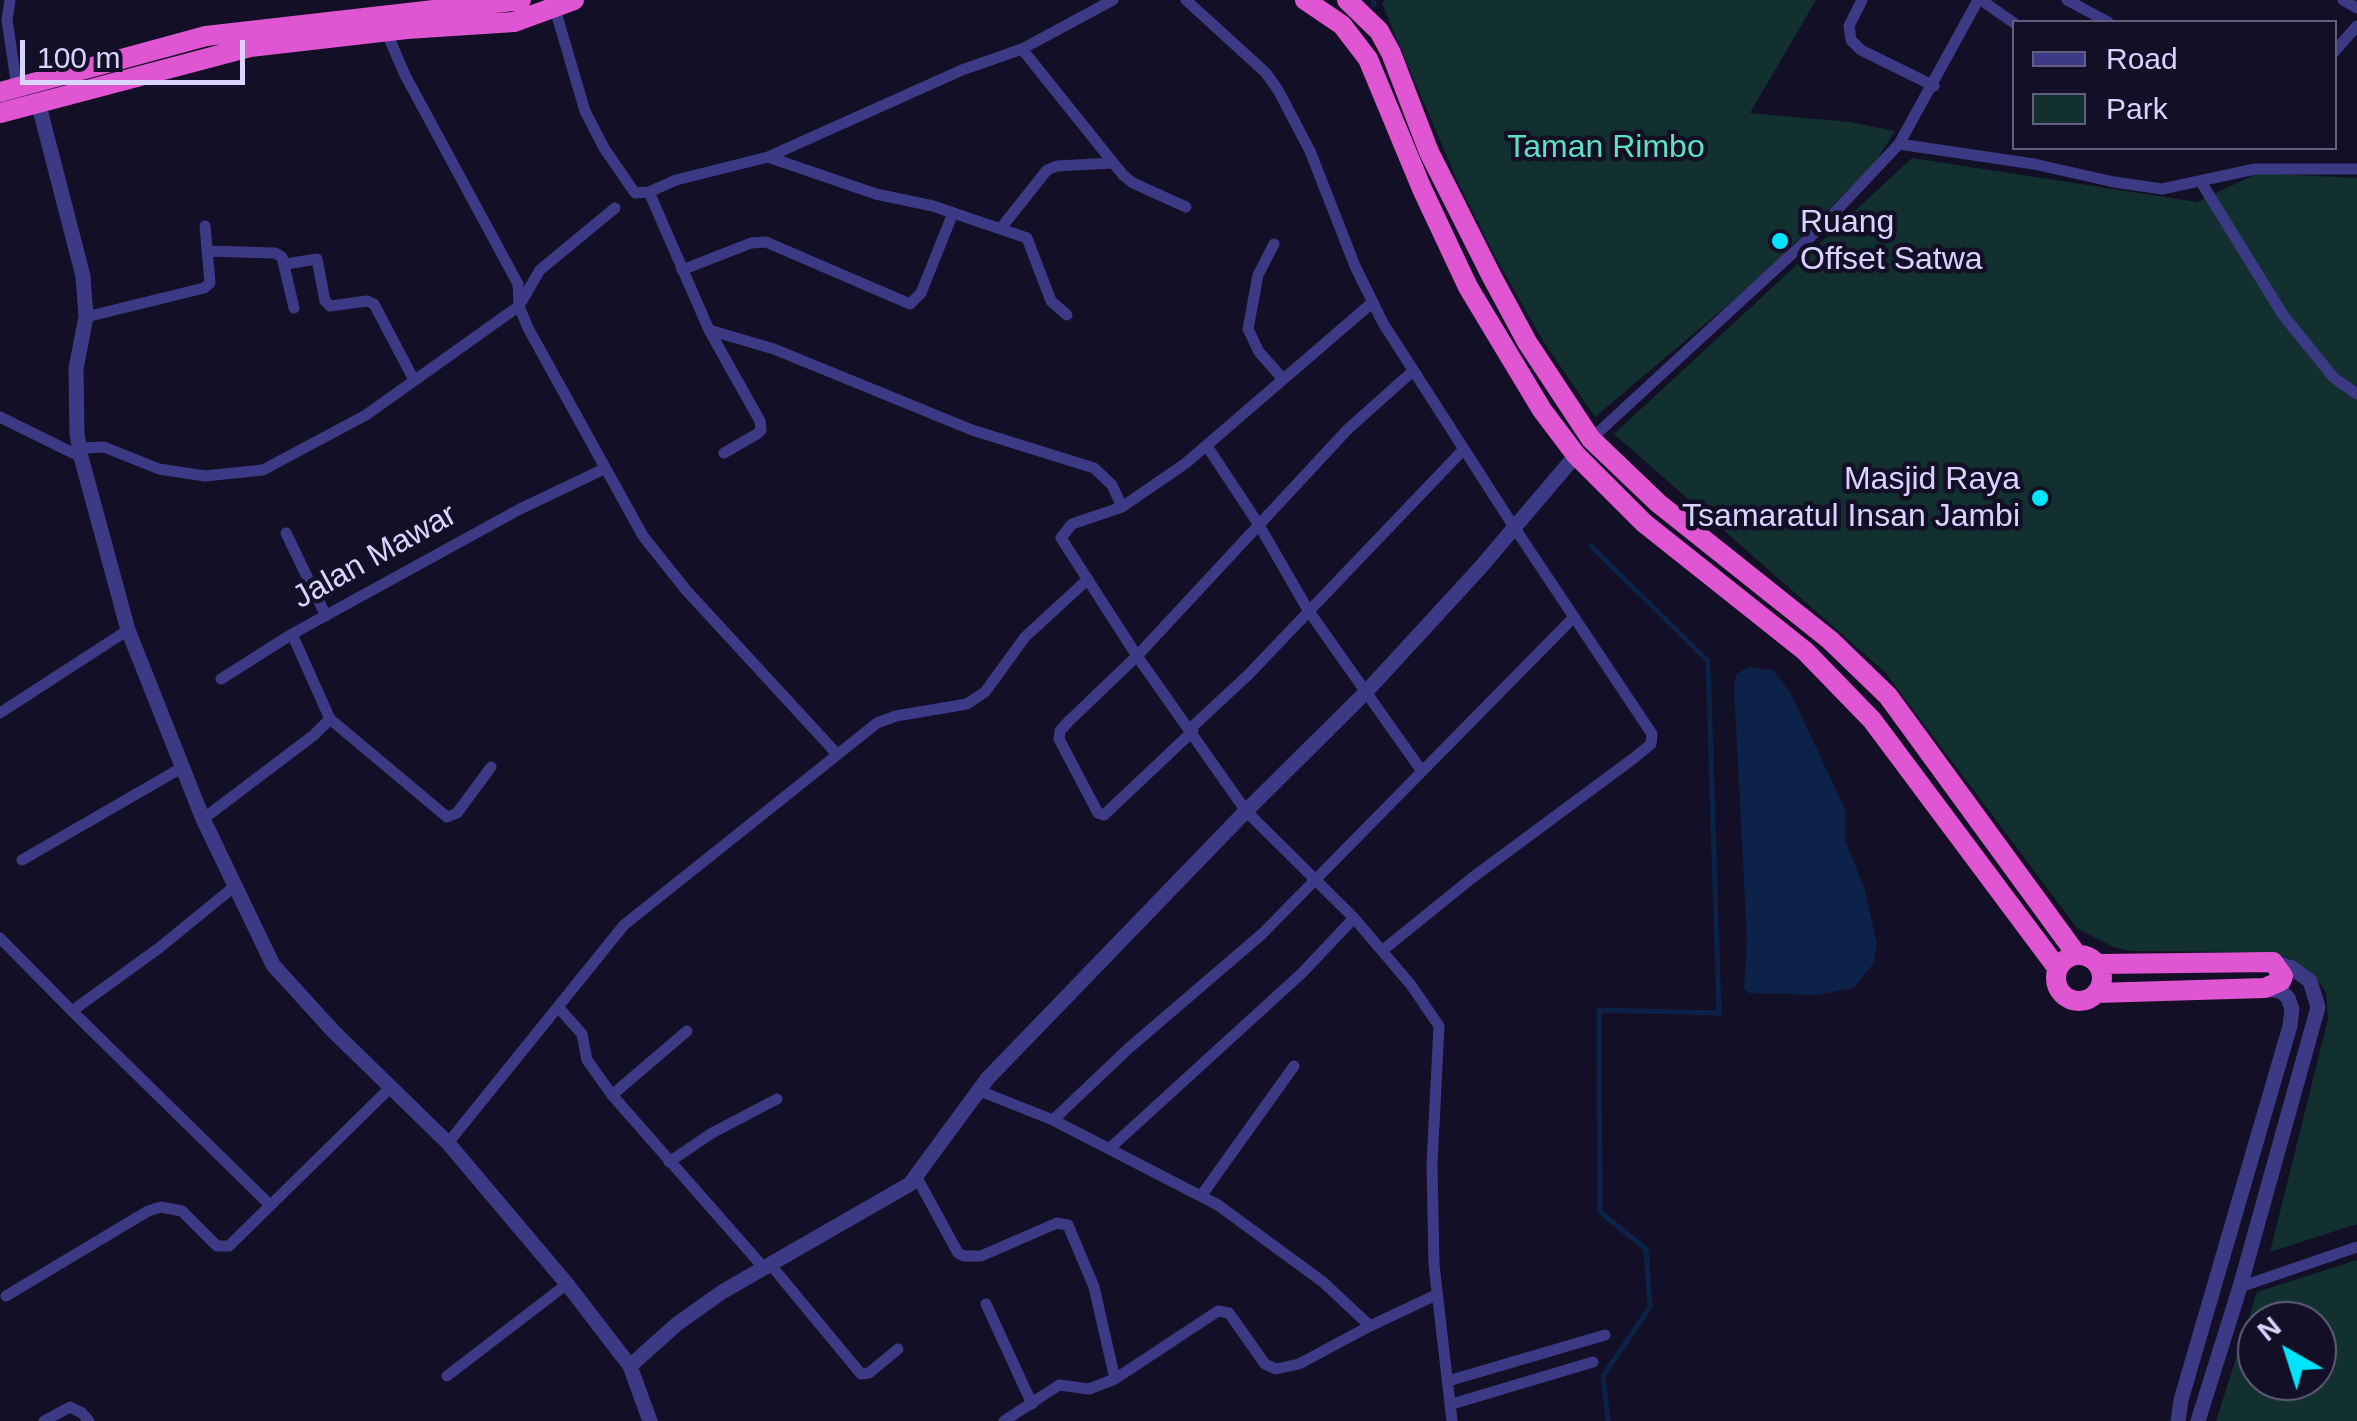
<!DOCTYPE html>
<style>
body{margin:0}
#map{position:relative;width:2357px;height:1421px;overflow:hidden;background:#130f26;font-family:Helvetica,sans-serif}
canvas{display:block}
.legend{position:absolute;left:2012px;top:20px;width:325px;height:130px;box-sizing:border-box;background:#130f26;border:2px solid #625e7d;margin:0;padding:12px 18px;list-style:none;font-size:30px;color:#d9d4ff}
.legend li{display:flex;align-items:center;gap:20px;height:50px}
.legend b{width:50px;border:2px solid #625e7d}
.north{position:absolute;left:2237px;top:1301px;width:100px;height:100px;box-sizing:border-box;background:#130f26;border:2px solid #625e7d;border-radius:50%;rotate:321deg;font-size:28px;font-weight:700;line-height:40px;text-align:center;color:#d9d4ff}
.north::after{content:'';display:block;margin:auto;width:35px;height:45px;background:#00e5ff;clip-path:polygon(50% 0,100% 100%,50% 72%,0 100%)}
.scale{position:absolute;left:20px;top:40px;width:225px;height:45px;box-sizing:border-box;border:5px solid #d9d4ff;border-top:0;padding-left:12px;font-size:30px;line-height:35px;white-space:nowrap;color:#d9d4ff;-webkit-text-stroke:8px #130f26;paint-order:stroke}
</style>
<div id="map">
<canvas width="2357" height="1421"></canvas>
<ul class="legend">
<li><b style="height:12px;background:#3d3a85"></b>Road</li>
<li><b style="height:28px;background:#12302f"></b>Park</li>
</ul>
<div class="north">N</div>
<div class="scale">100 m</div>
</div>
<script>
const ctx = document.querySelector('canvas').getContext('2d');
ctx.lineJoin = 'round';
function fill(path, color) {
  ctx.fillStyle = color;
  ctx.fill(path, 'evenodd');
}
function poly(rows) {
  const path = new Path2D();
  for (const r of rows) {
    if (r.length === 3) {
      path.moveTo(r[0] + r[2], r[1]);
      path.arc(r[0], r[1], r[2], 0, 2 * Math.PI);
      continue;
    }
    path.moveTo(r[0], r[1]);
    for (let i = 2; i < r.length; i += 2) path.lineTo(r[i], r[i + 1]);
  }
  return path;
}
function trace(path, color, width, dash) {
  ctx.strokeStyle = color;
  ctx.lineWidth = width;
  ctx.lineCap = dash ? 'butt' : 'round';
  ctx.setLineDash(dash || []);
  ctx.stroke(path);
}
function label(font, color, halo, rows, align = 'center') {
  ctx.font = font + ' Helvetica,sans-serif';
  ctx.lineWidth = 9;
  ctx.setLineDash([]);
  ctx.textBaseline = 'middle';
  ctx.strokeStyle = halo;
  ctx.fillStyle = color;
  for (const [text, x, y, turn = 0] of rows) {
    ctx.save();
    ctx.translate(x, y);
    ctx.rotate((+turn || 0) * Math.PI / 180);
    ctx.textAlign = isNaN(turn) ? turn : align;
    if (halo) ctx.strokeText(text, 0, 0);
    ctx.fillText(text, 0, 0);
    ctx.restore();
  }
}
fill(poly([
 [1385,0,1816,0,1750,113,1850,122,1895,131,1874,164,1762,276,1595,417,1543,341,1496,258,1456,178,1382,4],
 [1912,158,2197,202,2258,173,2357,178,2357,1224,2270,1252,2328,1019,2326,992,2314,975,2289,958,2245,952,2131,951,2113,947,2077,928,1885,672,1614,434],
 [2357,1260,2357,1421,2216,1421,2257,1292],
 [2317,1321,2317,1381,2257,1381,2257,1321]
]), '#12302f');
fill(poly([
 [1749,667,1773,670,1791,694,1845,809,1845,840,1864,887,1877,944,1873,964,1854,988,1817,995,1749,993,1744,989,1747,939,1734,688,1736,674]
]), '#0c2248');
trace(poly([
 [1373,0,1374,5],
 [1591,546,1708,661,1719,1013,1599,1010,1600,1212,1646,1249,1650,1307,1603,1376,1608,1421]
]), '#0c2248', 5);
trace(poly([
 [10,0,7,20,17,87],
 [1186,0,1266,73,1278,90,1310,151,1355,266,1383,323,1514,527,1652,734,1651,744,1634,758,1472,878,1383,950],
 [1862,0,1849,26,1851,40,1861,50,1934,86],
 [1981,0,2014,23],
 [2067,0,2108,22],
 [2343,0,2357,8],
 [555,9,585,111,604,148,635,193,649,192],
 [386,31,405,75,518,284,519,306,528,328,643,536,686,590,837,754],
 [1022,49,1123,175,1133,183,1186,207],
 [2334,52,2357,26],
 [1899,144,2034,164,2114,182,2162,189,2255,169,2357,169],
 [768,157,876,194,933,206,1027,238,1051,301,1067,315],
 [2201,182,2283,315,2334,378,2357,394],
 [1001,228,1047,170,1057,166,1113,163],
 [1274,244,1258,275,1248,329,1259,352,1283,379],
 [207,251,275,253,282,257,294,308],
 [286,264,317,259,325,301,330,306,367,301,374,304,414,380],
 [682,270,751,243,766,242,910,304,921,293,953,213],
 [1373,302,1186,463,1122,507,1072,524,1061,538,1137,656,1246,811,1354,918,1411,985,1439,1026,1432,1164,1434,1265,1452,1421],
 [86,317,204,288,210,283,205,226],
 [709,330,774,349,972,430,1094,468,1112,485,1122,507],
 [0,417,81,457],
 [1591,439,1818,230,1899,144,1978,0],
 [1207,446,1259,525,1308,610,1421,770],
 [81,448,104,447,159,469,205,476,263,470,366,415,519,306,540,270,615,208],
 [724,453,757,434,761,430,760,421,709,330,649,192,676,180,768,157,962,70,1022,49,1113,0],
 [286,533,326,616],
 [221,679,292,634,520,509,604,469],
 [0,713,128,630],
 [330,719,447,817,457,813,491,767],
 [1191,728,1248,675,1464,449],
 [1193,731,1104,815,1098,813,1059,739,1060,731,1069,721,1137,656,1348,429,1413,371],
 [203,819,314,735,330,719,292,634],
 [22,860,183,767],
 [235,886,159,948,72,1011,270,1205],
 [0,938,72,1011],
 [558,1007,582,1034,587,1060,612,1095,764,1268],
 [980,1091,1053,1120,1218,1205,1323,1282,1370,1326,1436,1295],
 [612,1095,687,1031],
 [1053,1120,1129,1048,1262,934,1573,618],
 [448,1143,624,925,877,723,896,716,967,704,985,692,1025,637,1088,579],
 [1109,1149,1302,973,1354,918],
 [669,1162,712,1133,777,1099],
 [916,1176,958,1253,964,1256,981,1256,1057,1223,1068,1225,1094,1287,1115,1379],
 [1201,1196,1294,1066],
 [770,1264,861,1374,869,1373,898,1349],
 [2240,1287,2357,1247],
 [6,1296,148,1211,161,1207,182,1211,217,1246,229,1246,392,1086],
 [986,1304,1032,1404],
 [447,1376,567,1284],
 [1448,1381,1605,1335],
 [1452,1404,1593,1362],
 [44,1421,70,1407,82,1413,89,1421],
 [1004,1421,1059,1385,1089,1389,1115,1379,1218,1311,1229,1313,1265,1364,1276,1369,1299,1364,1370,1326]
]), '#3d3a85', 11);
trace(poly([
 [38,102,83,276,86,317,76,368,77,434,81,457,128,630,203,819,273,965,333,1031,448,1143,567,1284,630,1366,650,1421],
 [630,1366,677,1324,722,1292,910,1184,988,1078,1246,811,1366,692,1480,568,1576,455],
 [2178,1421,2181,1400,2290,1026,2292,1009,2288,998,2282,992,2265,988],
 [2198,1421,2240,1287,2318,1007,2310,981,2292,968,2273,962]
]), '#3d3a85', 15);
trace(poly([
 [1305,0,1342,25,1368,59,1422,189,1468,287,1542,410,1576,455,1644,523,1805,651,1872,720,2058,969],
 [1347,0,1379,31,1391,53,1429,152,1492,277,1527,342,1591,439,1658,503,1830,640,1888,696,2077,955],
 [0,92,206,36,521,0],
 [0,113,250,47,407,29,514,22,574,0],
 [2079,978,23],
 [2096,993,2265,988,2281,981,2283,976,2273,962,2098,964]
]), '#e055d1', 20);
for (const [x, y, r, color] of [
 [1780,241,10,"#00e5ff"],
 [2040,498,10,"#00e5ff"]
]) {
  const dot = new Path2D();
  dot.arc(x, y, r, 0, 2 * Math.PI);
  ctx.fillStyle = color;
  ctx.fill(dot);
  trace(dot, '#130f26', 4);
}
label('32px', '#5fe0c0', '#130f26', [
 ["Taman Rimbo",1606,148]
]);
label('32px', '#d9d4ff', '#130f26', [
 ["Ruang",1800,223],
 ["Offset Satwa",1800,260],
 ["Masjid Raya",2020,480,"right"],
 ["Tsamaratul Insan Jambi",2020,517,"right"]
], 'left');
label('32px', '#d9d4ff', '#130f26', [
 ["Jalan Mawar",375,557,-29]
]);
</script>
